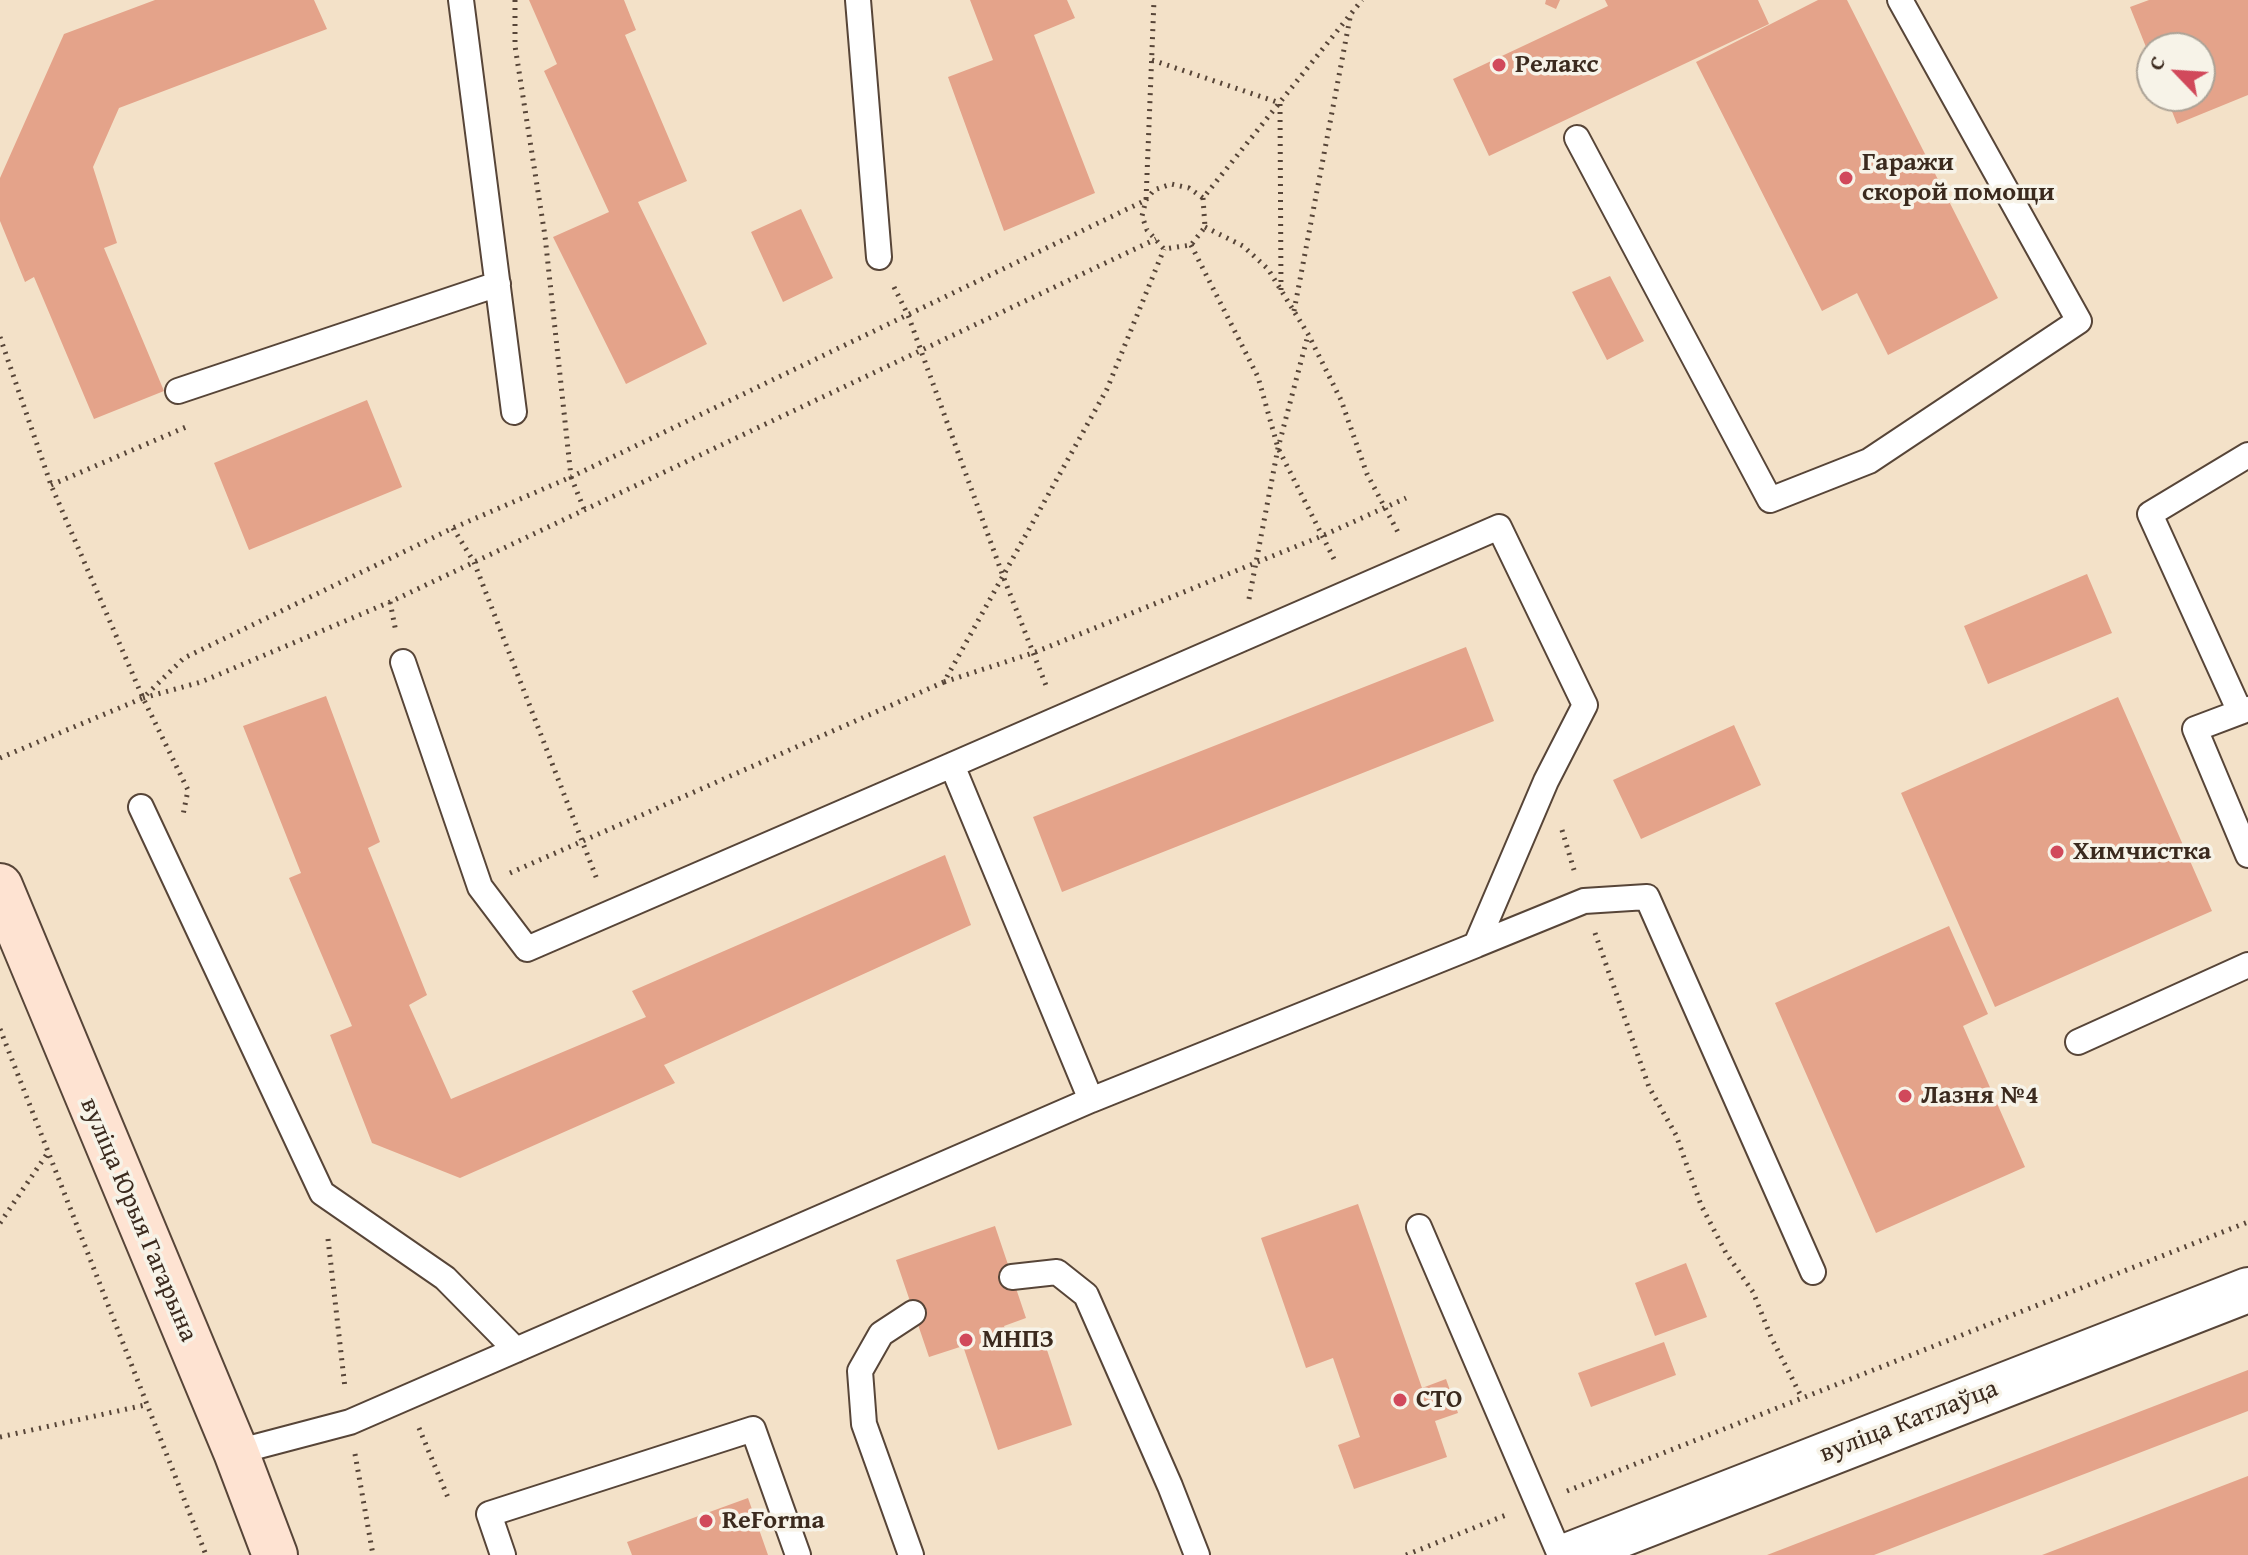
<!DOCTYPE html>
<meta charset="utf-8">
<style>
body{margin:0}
#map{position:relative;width:2248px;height:1555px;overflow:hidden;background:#f3e1c8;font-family:"Gentium Book Plus",serif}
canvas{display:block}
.north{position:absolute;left:2136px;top:32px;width:80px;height:80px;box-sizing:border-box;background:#f7f3e8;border:2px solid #aca397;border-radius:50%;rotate:295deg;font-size:22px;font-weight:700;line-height:32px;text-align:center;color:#3b2a1e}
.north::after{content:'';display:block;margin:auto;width:28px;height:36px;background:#d1495b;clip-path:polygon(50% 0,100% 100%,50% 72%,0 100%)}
</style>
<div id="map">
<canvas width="2248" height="1555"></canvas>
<div class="north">С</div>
</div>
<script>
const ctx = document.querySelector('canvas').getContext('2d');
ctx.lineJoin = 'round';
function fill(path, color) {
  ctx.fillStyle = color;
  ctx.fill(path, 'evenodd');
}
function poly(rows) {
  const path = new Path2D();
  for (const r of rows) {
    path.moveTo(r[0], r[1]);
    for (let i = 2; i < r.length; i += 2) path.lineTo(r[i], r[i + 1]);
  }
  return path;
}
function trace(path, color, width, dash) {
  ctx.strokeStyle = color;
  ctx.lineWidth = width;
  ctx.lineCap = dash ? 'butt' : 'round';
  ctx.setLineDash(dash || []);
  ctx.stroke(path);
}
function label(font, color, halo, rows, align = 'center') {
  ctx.font = font + ' "Gentium Book Plus",serif';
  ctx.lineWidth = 7;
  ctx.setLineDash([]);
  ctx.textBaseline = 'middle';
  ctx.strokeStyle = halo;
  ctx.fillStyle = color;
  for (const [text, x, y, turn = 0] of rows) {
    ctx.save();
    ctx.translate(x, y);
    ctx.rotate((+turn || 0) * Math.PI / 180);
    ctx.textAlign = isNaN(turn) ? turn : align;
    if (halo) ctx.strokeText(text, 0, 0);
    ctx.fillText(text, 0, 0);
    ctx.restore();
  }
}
fill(poly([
 [155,0,314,0,327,29,119,108,93,167,117,243,104,248,164,391,94,419,34,277,25,282,0,221,0,178,64,34],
 [529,0,624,0,636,30,625,35,687,181,638,202,707,344,626,384,553,237,609,212,544,71,557,64],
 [970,0,1067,0,1075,18,1034,35,1095,193,1004,231,948,77,993,60],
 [1546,0,1560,0,1556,9,1545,4],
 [1605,0,1758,0,1769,24,1489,156,1453,79,1608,6],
 [1818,0,1847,0,1998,298,1888,355,1857,293,1822,311,1696,62],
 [2149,0,2248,0,2248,95,2177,124,2166,96,2200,96,2200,48,2152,48,2152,62,2130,7],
 [801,209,833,278,783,302,751,232],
 [1610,276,1644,341,1607,360,1572,292],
 [367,400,402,487,249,550,214,463],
 [2087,574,2112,633,1988,684,1964,626],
 [1466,647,1494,721,1062,892,1033,817],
 [326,696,380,842,368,848,427,995,409,1005,451,1099,646,1017,632,991,945,855,971,925,664,1065,675,1083,460,1178,372,1143,330,1035,352,1026,289,878,301,873,243,726],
 [2118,697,2212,911,1995,1007,1901,793],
 [1734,725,1761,785,1641,839,1613,780],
 [1949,926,1988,1014,1963,1026,2025,1167,1876,1233,1775,1003],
 [1358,1204,1422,1388,1446,1379,1458,1413,1435,1421,1447,1457,1354,1489,1338,1445,1360,1437,1333,1358,1306,1368,1261,1238],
 [995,1226,1026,1318,1004,1326,1011,1346,1042,1335,1072,1425,998,1450,963,1346,929,1357,896,1260],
 [1686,1263,1707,1317,1655,1336,1635,1283],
 [1664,1342,1676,1375,1591,1407,1578,1373],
 [2248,1370,2248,1411,1874,1555,1767,1555],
 [2248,1476,2248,1555,2042,1555],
 [748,1498,768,1555,632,1555,627,1542]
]), '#e4a38a');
const service = poly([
 [461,0,514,412],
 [858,0,879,257],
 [1577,138,1770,500,1869,461,2079,321,1900,0],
 [178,391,498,284],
 [2248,709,2195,729,2248,855],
 [2240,712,2150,514,2248,455],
 [952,765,1499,527,1585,705,1546,781,1476,945,1091,1100],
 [141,807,322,1193,445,1278,516,1350],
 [1476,945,1584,901,1647,897,1813,1272],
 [2078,1042,2248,965],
 [1419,1227,1560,1555],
 [1012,1277,1057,1272,1086,1295,1170,1486,1197,1555],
 [236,1452,350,1422,1091,1100,952,765,527,949,480,887,403,662],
 [503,1555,489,1514,753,1429,798,1555],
 [911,1555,864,1424,860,1371,881,1334,913,1313]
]);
const minor = poly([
 [1569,1555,2248,1290]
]);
const secondary = poly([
 [0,886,236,1452,275,1555]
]);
trace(service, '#574538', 28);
trace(minor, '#574538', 48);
trace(secondary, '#574538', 48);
trace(poly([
 [515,0,515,46,545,236,571,477,1146,200,1154,0],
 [1152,60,1280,103,1281,291],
 [1203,198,1205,227,1191,245,1164,249,1147,230,1142,216,1146,200,1154,190,1171,184,1189,188,1203,198,1362,0],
 [1205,227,1243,246,1268,269,1308,334,1341,400,1367,474,1400,536],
 [1191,245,1258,377,1278,448,1336,563],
 [894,287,908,315,1003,576,1047,688],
 [1294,311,1350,18],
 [0,337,51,485,143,698,188,790,183,815],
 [51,485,186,427],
 [453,528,474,562,598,882],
 [1249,599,1278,448,1308,335],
 [390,602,396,632],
 [944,682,1033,653,1322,536,1406,498],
 [143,698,201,682,390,602,1156,239],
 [0,758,143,698,184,658,453,528,571,477,584,509],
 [1562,830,1574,870],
 [510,873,944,682,1107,389,1164,249],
 [1595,933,1649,1087,1676,1135,1701,1205,1726,1253,1753,1292,1771,1337,1802,1398],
 [0,1029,206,1555],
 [0,1223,49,1151],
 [328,1239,345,1388],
 [419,1428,449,1500],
 [0,1437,145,1405],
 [355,1454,373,1555],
 [1567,1491,2248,1222],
 [1406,1555,1506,1515]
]), '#574538', 5, [2, 6]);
trace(service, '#fff', 24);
trace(minor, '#fff', 44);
trace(secondary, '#fee3d2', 44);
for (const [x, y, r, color] of [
 [1499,65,8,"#d1495b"],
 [1846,178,8,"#d1495b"],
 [2057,852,8,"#d1495b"],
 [1905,1096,8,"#d1495b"],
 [966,1340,8,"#d1495b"],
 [1400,1400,8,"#d1495b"],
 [706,1521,8,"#d1495b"]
]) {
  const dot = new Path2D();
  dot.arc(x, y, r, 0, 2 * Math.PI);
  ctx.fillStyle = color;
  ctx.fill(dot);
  trace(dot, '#f7f3e8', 3);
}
label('bold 26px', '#3b2a1e', '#f7f3e8', [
 ["Релакс",1515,65],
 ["Гаражи",1862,163],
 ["скорой помощи",1862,193],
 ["Химчистка",2073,852],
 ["Лазня №4",1921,1096],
 ["МНПЗ",982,1340],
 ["СТО",1416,1400],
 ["ReForma",722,1521]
], 'left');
label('26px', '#3b2a1e', '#f7f3e8', [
 ["вуліца Юрыя Гагарына",138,1220,67],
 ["вуліца Катлаўца",1909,1422,-21]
]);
</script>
